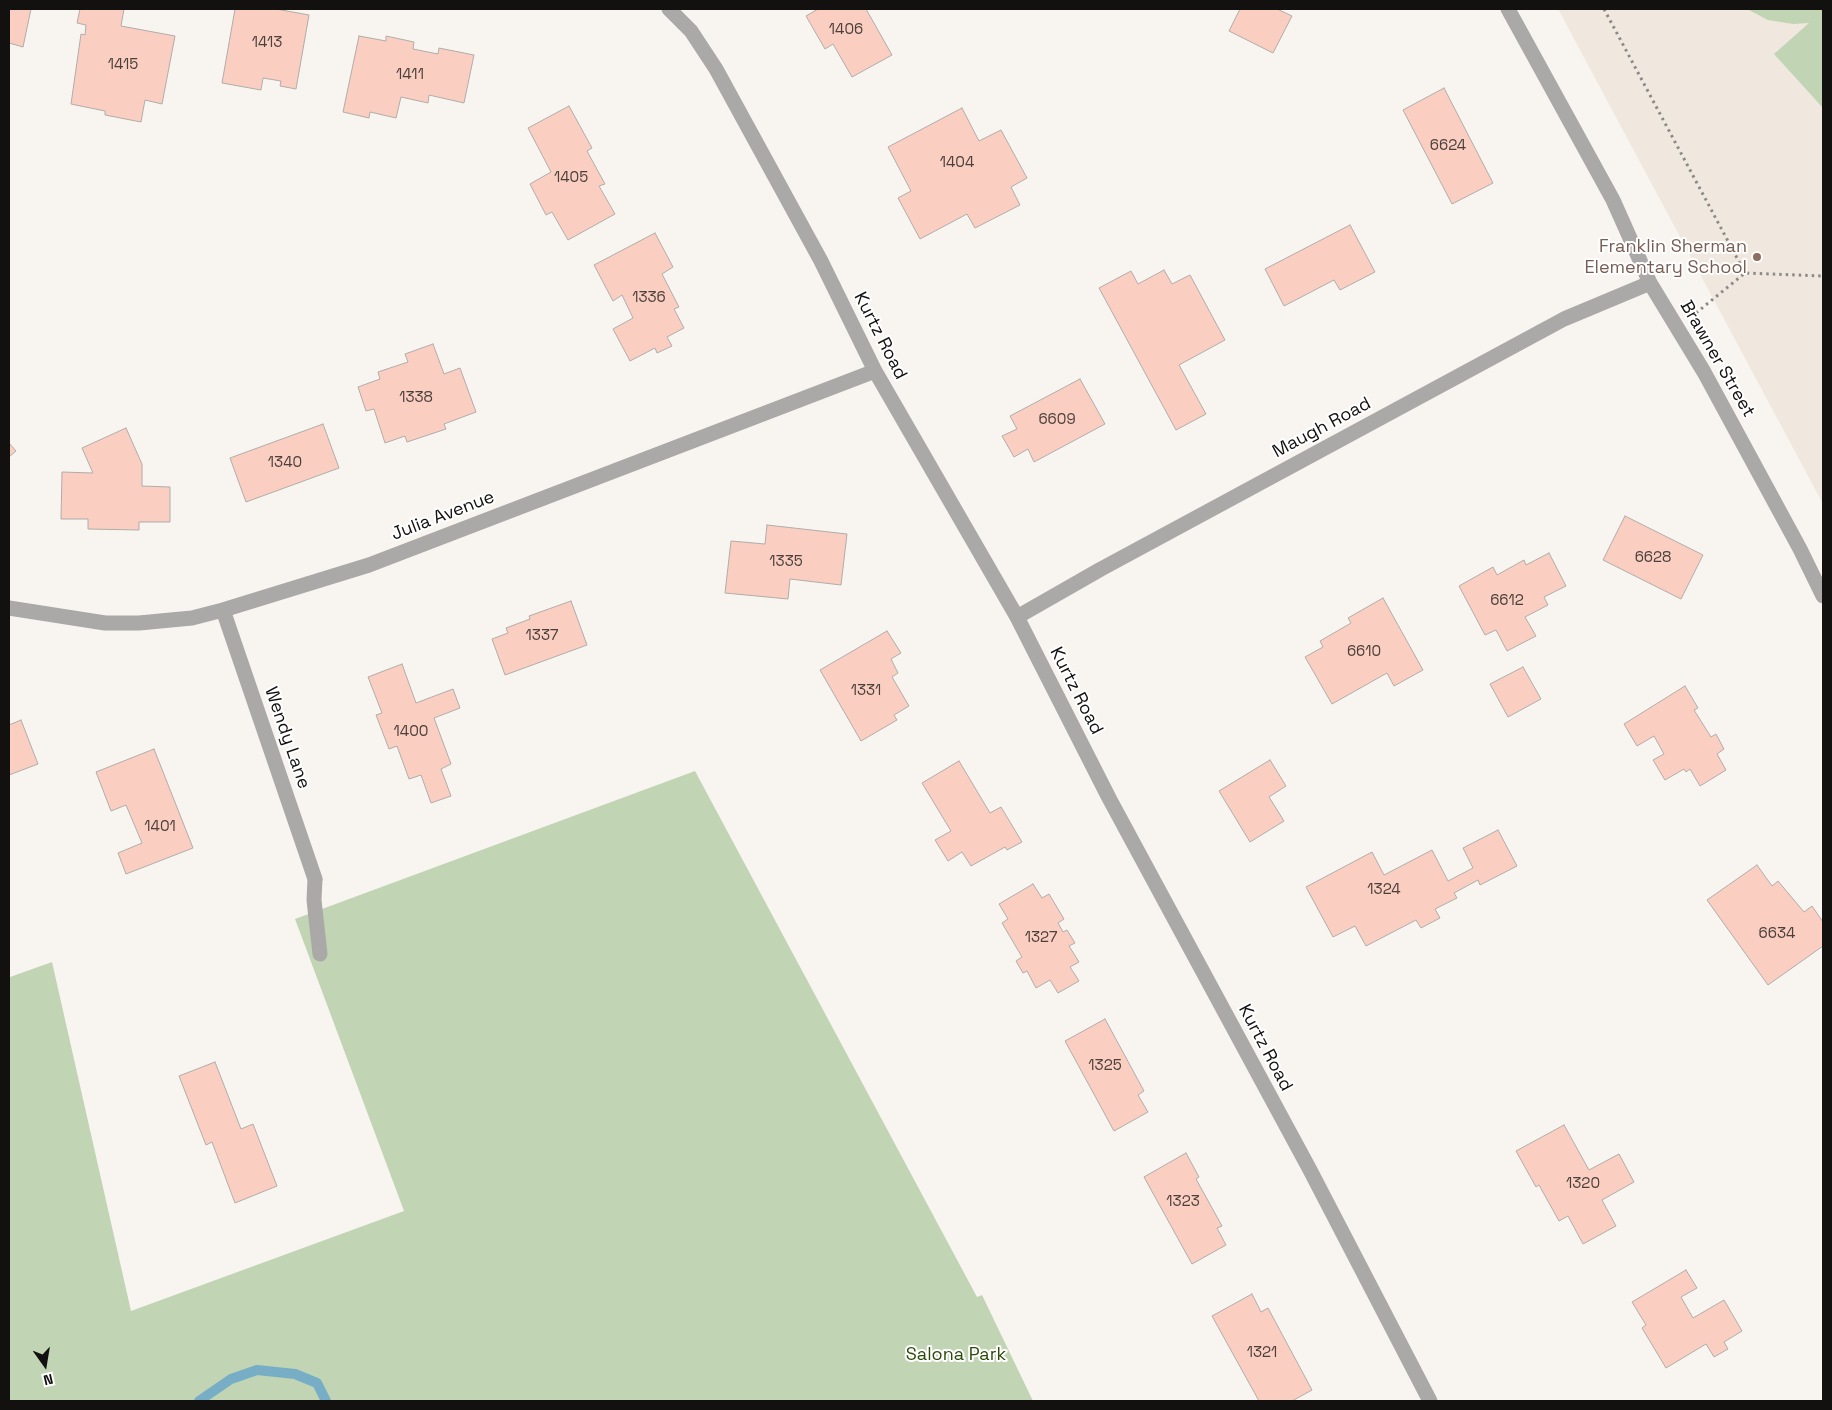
<!DOCTYPE html>
<style>
body{margin:0}
#map{position:relative;width:1832px;height:1410px;overflow:hidden;background:#f8f5f1;font-family:"Space Grotesk",sans-serif}
canvas{display:block}
.frame{position:absolute;inset:0;border:10px solid #121110;pointer-events:none}
.north{position:absolute;left:20px;top:1340px;width:50px;height:50px;-webkit-text-stroke:4px #fff;paint-order:stroke;rotate:167deg;font-size:14px;font-weight:700;line-height:20px;text-align:center;color:#121110}
.north::after{content:'';display:block;margin:auto;width:18px;height:22px;background:#121110;clip-path:polygon(50% 0,100% 100%,50% 72%,0 100%)}
</style>
<div id="map">
<canvas width="1832" height="1410"></canvas>
<div class="frame"></div>
<div class="north">N</div>
</div>
<script>
const ctx = document.querySelector('canvas').getContext('2d');
ctx.lineJoin = 'round';
function fill(path, color) {
  ctx.fillStyle = color;
  ctx.fill(path, 'evenodd');
}
function poly(rows) {
  const path = new Path2D();
  for (const r of rows) {
    path.moveTo(r[0], r[1]);
    for (let i = 2; i < r.length; i += 2) path.lineTo(r[i], r[i + 1]);
  }
  return path;
}
function trace(path, color, width, dash) {
  ctx.strokeStyle = color;
  ctx.lineWidth = width;
  ctx.lineCap = dash ? 'butt' : 'round';
  ctx.setLineDash(dash || []);
  ctx.stroke(path);
}
function label(font, color, halo, rows, align = 'center') {
  ctx.font = font + ' "Space Grotesk",sans-serif';
  ctx.lineWidth = 4;
  ctx.setLineDash([]);
  ctx.textBaseline = 'middle';
  ctx.strokeStyle = halo;
  ctx.fillStyle = color;
  for (const [text, x, y, turn = 0] of rows) {
    ctx.save();
    ctx.translate(x, y);
    ctx.rotate((+turn || 0) * Math.PI / 180);
    ctx.textAlign = isNaN(turn) ? turn : align;
    if (halo) ctx.strokeText(text, 0, 0);
    ctx.fillText(text, 0, 0);
    ctx.restore();
  }
}
fill(poly([
 [1558,9,1823,9,1823,504]
]), '#f0e8df');
fill(poly([
 [1747,9,1823,9,1823,108,1774,54,1809,23,1793,24,1768,20],
 [695,771,977,1297,982,1295,1033,1401,9,1401,9,975,10,977,52,962,131,1311,404,1211,295,919]
]), '#c1d4b3');
trace(poly([
 [199,1401,231,1379,257,1370,295,1374,317,1383,326,1401]
]), '#77aec6', 10);
const building = poly([
 [9,9,31,9,23,47,9,43,9,9],
 [80,9,124,9,121,26,175,36,162,104,145,100,141,122,105,115,105,111,71,104,81,34,85,35,86,25,77,23,80,9],
 [235,9,276,9,309,15,296,89,280,86,281,81,263,78,261,90,222,83,235,9],
 [818,9,866,9,892,55,852,77,833,44,825,49,806,16,818,9],
 [1240,9,1277,9,1292,16,1273,53,1229,31,1240,9],
 [359,36,386,41,386,36,414,42,413,49,438,54,439,48,474,55,464,103,429,95,428,103,401,97,396,118,370,112,369,118,343,112,359,36],
 [1444,88,1493,183,1452,204,1403,110,1444,88],
 [569,106,592,148,587,151,605,184,599,186,615,214,568,240,552,212,546,215,530,184,551,172,528,128,569,106],
 [962,108,979,141,1001,130,1027,178,1011,187,1020,205,975,228,967,214,920,239,898,198,911,191,888,147,962,108],
 [1350,225,1375,272,1340,290,1334,280,1284,306,1265,269,1350,225],
 [655,233,673,267,662,274,679,307,674,309,684,328,667,337,672,346,657,353,655,348,630,361,613,329,633,318,622,295,613,301,594,265,655,233],
 [1164,270,1172,284,1190,275,1225,340,1179,365,1206,414,1176,430,1099,288,1131,271,1138,284,1164,270],
 [433,344,444,374,460,368,476,412,444,424,446,429,407,442,405,436,385,443,374,409,366,411,358,387,380,379,378,372,408,362,405,354,433,344],
 [1080,379,1105,424,1034,462,1028,449,1014,457,1002,436,1017,429,1010,416,1080,379],
 [323,424,339,468,246,502,230,458,323,424],
 [126,428,142,464,142,486,170,487,170,522,139,522,139,530,88,529,88,519,61,519,62,472,93,473,82,448,126,428],
 [9,443,16,451,9,457,9,443],
 [1625,516,1703,555,1681,599,1603,560,1625,516],
 [767,525,847,534,841,585,790,579,788,599,725,593,731,541,765,544,767,525],
 [1549,553,1566,586,1544,597,1548,605,1525,617,1536,636,1507,651,1496,630,1485,635,1459,586,1493,567,1497,575,1524,560,1526,565,1549,553],
 [1383,598,1423,670,1394,686,1387,673,1332,704,1305,657,1323,647,1320,641,1351,623,1348,618,1383,598],
 [571,601,587,645,505,675,492,639,508,633,506,628,530,619,529,616,571,601],
 [887,631,901,653,891,659,898,673,892,677,909,706,894,715,897,720,861,741,820,670,887,631],
 [402,664,416,703,453,689,460,708,434,718,451,764,441,769,451,796,431,803,421,775,409,779,397,746,389,749,376,715,382,713,368,677,402,664],
 [1523,667,1541,699,1508,717,1490,684,1523,667],
 [1685,686,1698,708,1694,710,1711,737,1716,734,1724,749,1717,754,1726,770,1700,786,1690,769,1686,772,1684,769,1665,780,1653,760,1664,754,1654,736,1637,746,1624,724,1685,686],
 [21,720,38,764,9,775,9,725,21,720],
 [154,749,193,848,126,874,118,853,142,843,126,805,111,811,96,772,154,749],
 [1270,760,1286,786,1269,797,1284,821,1250,842,1219,791,1270,760],
 [959,761,990,813,1001,807,1022,842,1007,850,1005,847,971,866,962,852,948,861,935,840,951,831,922,783,959,761],
 [1498,830,1517,866,1480,885,1478,880,1454,893,1457,898,1435,909,1440,918,1421,928,1416,920,1366,946,1355,926,1333,937,1306,887,1372,852,1384,875,1432,850,1448,881,1473,868,1463,848,1498,830],
 [1757,865,1772,886,1778,881,1804,912,1812,906,1823,922,1823,946,1768,985,1707,900,1757,865],
 [1033,884,1042,898,1049,894,1064,919,1058,923,1063,932,1067,930,1075,943,1069,946,1079,962,1070,967,1079,981,1058,993,1050,980,1036,988,1027,971,1023,973,1016,961,1022,957,1002,923,1008,919,999,904,1033,884],
 [1105,1019,1144,1091,1138,1095,1148,1112,1114,1131,1065,1041,1105,1019],
 [215,1062,241,1129,253,1124,277,1186,235,1203,212,1142,206,1145,179,1076,215,1062],
 [1564,1125,1589,1170,1619,1154,1634,1182,1602,1200,1616,1226,1583,1244,1568,1216,1559,1221,1539,1185,1536,1187,1516,1151,1564,1125],
 [1186,1153,1199,1177,1196,1179,1222,1226,1217,1228,1226,1245,1192,1264,1144,1177,1186,1153],
 [1686,1270,1697,1288,1681,1297,1693,1318,1724,1300,1742,1331,1724,1342,1728,1349,1714,1357,1706,1344,1666,1368,1642,1328,1646,1325,1632,1302,1686,1270],
 [1252,1294,1261,1312,1268,1308,1312,1390,1292,1401,1259,1401,1212,1316,1252,1294]
]);
fill(building, '#facec0');
trace(building, '#b0acaa', 1);
trace(poly([
 [1604,9,1745,273],
 [1696,313,1745,273,1823,276]
]), '#8c8a87', 3, [2.5, 4]);
trace(poly([
 [315,879,314,900,320,954]
]), '#aaa9a7', 15);
trace(poly([
 [669,9,691,31,716,69,821,261,875,371,1017,617,1109,798,1310,1170,1430,1401],
 [1508,9,1613,200,1650,283,1704,372,1800,549,1823,596],
 [9,608,105,623,139,623,192,618,223,610,369,565,875,371],
 [223,610,315,879],
 [1017,617,1101,569,1564,319,1650,283]
]), '#aaa9a7', 15);
for (const [x, y, r, color] of [
 [1757,257,5,"#8d6e63"]
]) {
  const dot = new Path2D();
  dot.arc(x, y, r, 0, 2 * Math.PI);
  ctx.fillStyle = color;
  ctx.fill(dot);
  trace(dot, '#fff', 2);
}
label('15px', '#4c403c', null, [
 ["1406",846,30],
 ["1413",267,43],
 ["1415",123,65],
 ["1411",410,75],
 ["6624",1448,146],
 ["1404",957,163],
 ["1405",571,178],
 ["1336",649,298],
 ["1338",416,398],
 ["6609",1057,420],
 ["1340",285,463],
 ["6628",1653,558],
 ["1335",786,562],
 ["6612",1507,601],
 ["1337",542,636],
 ["6610",1364,652],
 ["1331",866,691],
 ["1400",411,732],
 ["1401",160,827],
 ["1324",1384,890],
 ["6634",1777,934],
 ["1327",1041,938],
 ["1325",1105,1066],
 ["1320",1583,1184],
 ["1323",1183,1202],
 ["1321",1262,1353]
]);
label('18px', '#785e54', '#fff', [
 ["Franklin Sherman",1747,247],
 ["Elementary School",1747,268]
], 'right');
label('18px', '#121110', '#fff', [
 ["Kurtz Road",880,336,63],
 ["Brawner Street",1717,359,60],
 ["Maugh Road",1322,428,-28],
 ["Julia Avenue",443,516,-21],
 ["Kurtz Road",1076,691,63],
 ["Wendy Lane",287,738,71],
 ["Kurtz Road",1265,1048,62]
]);
label('18px', '#2c4a07', '#fff', [
 ["Salona Park",956,1355]
]);
</script>
